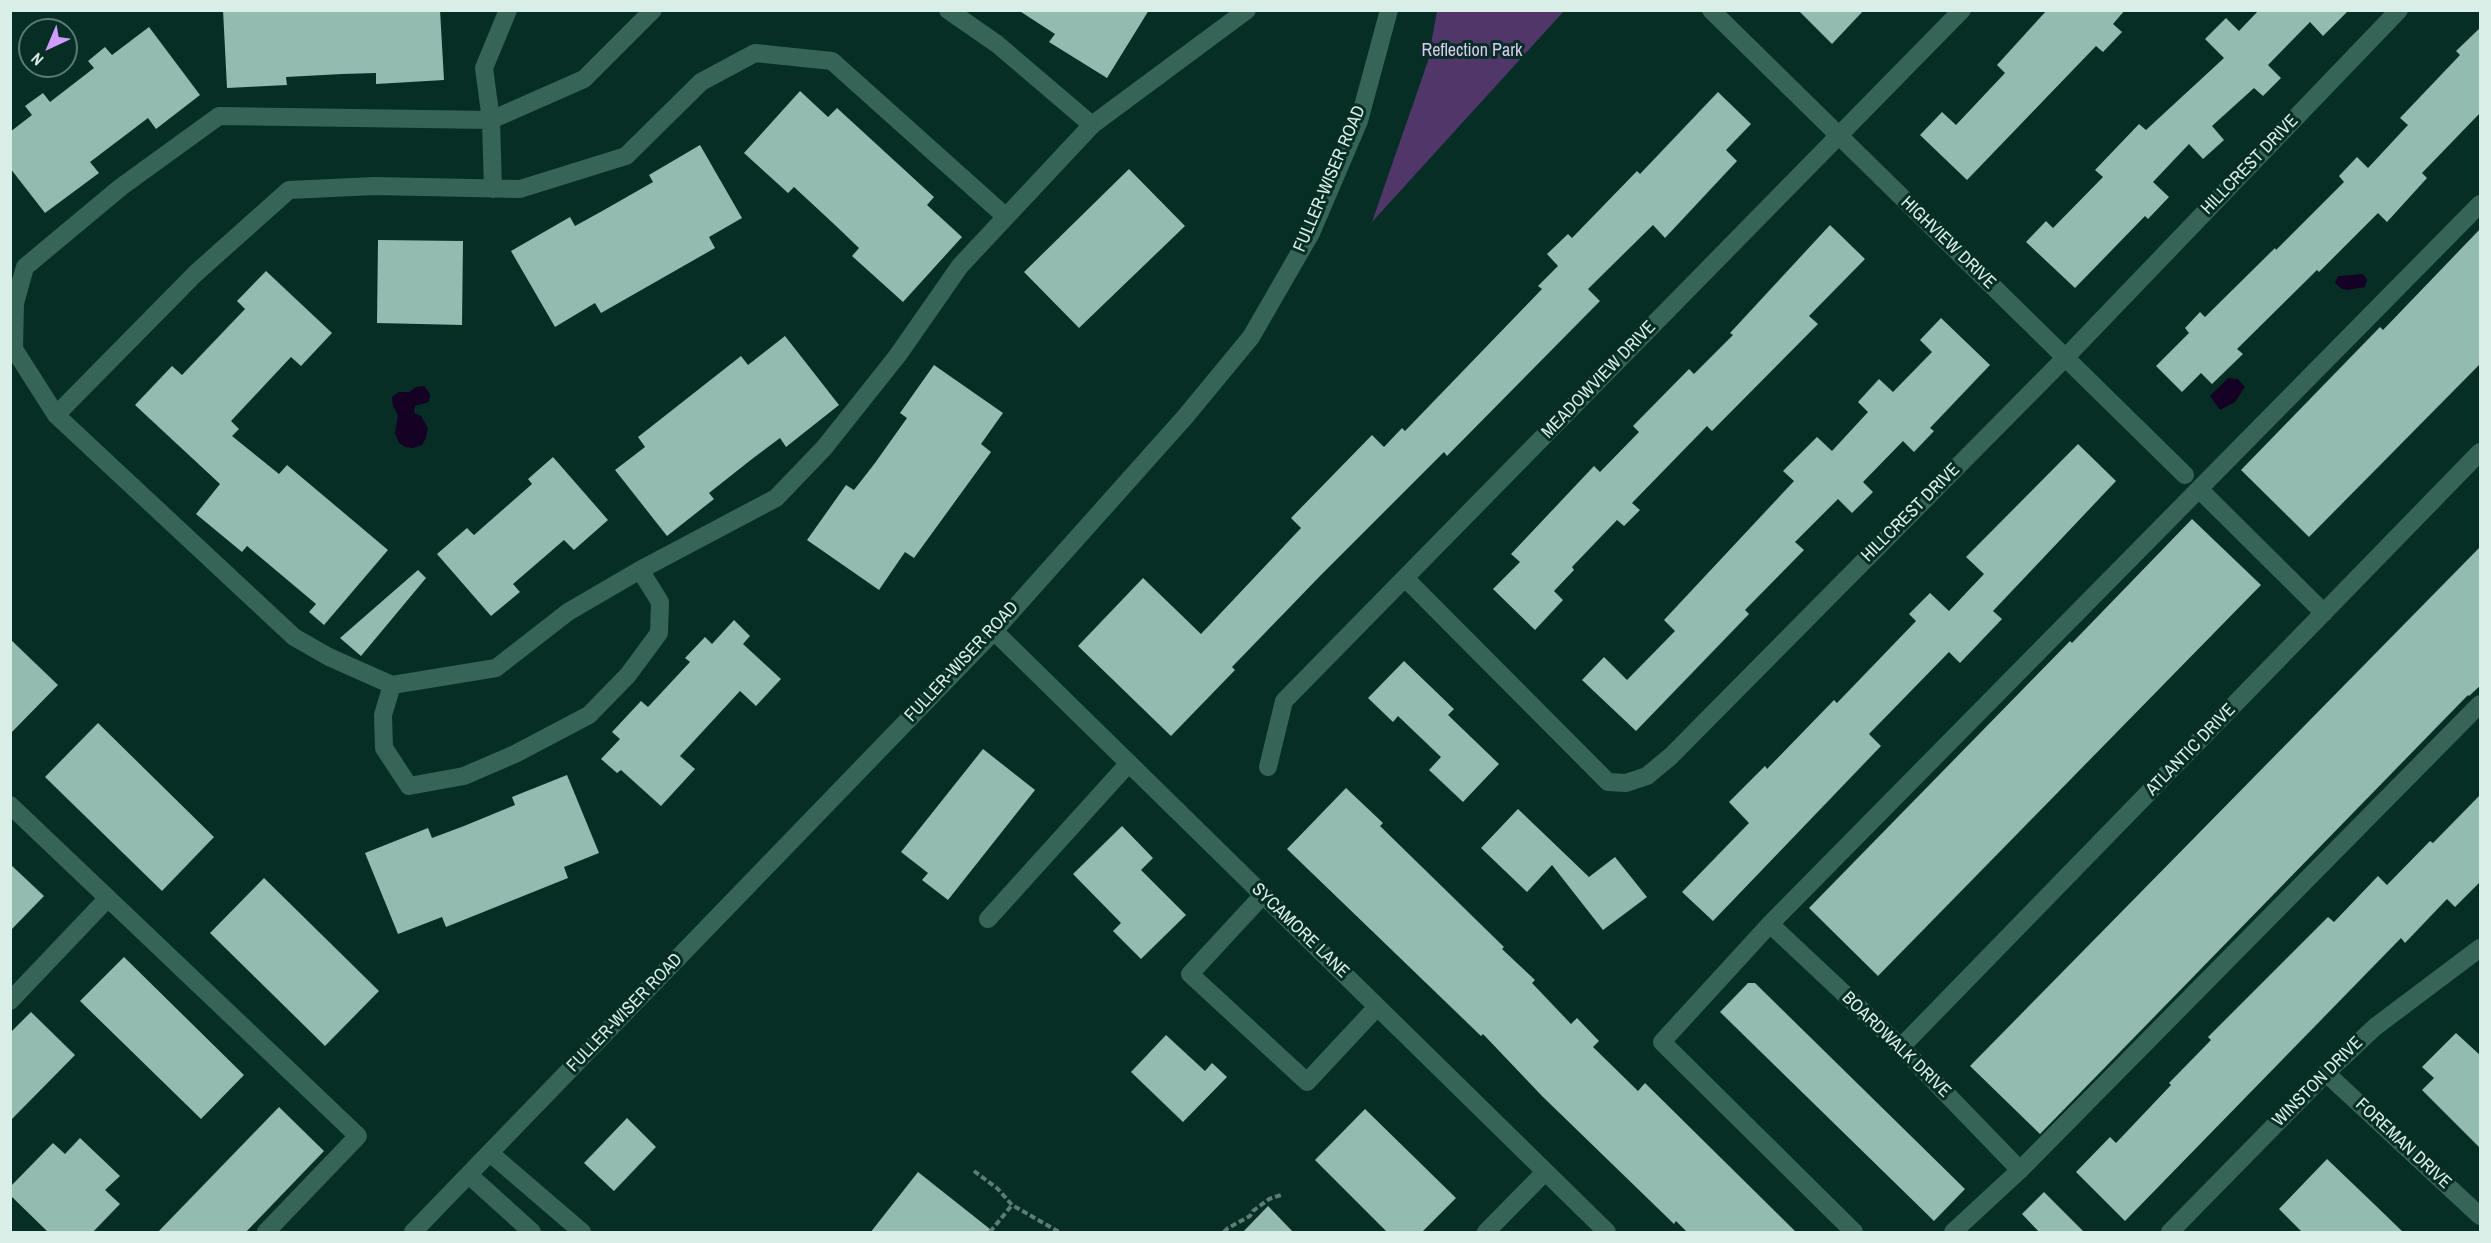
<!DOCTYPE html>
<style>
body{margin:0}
#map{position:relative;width:2491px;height:1243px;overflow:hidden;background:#062e25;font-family:"Archivo Narrow",sans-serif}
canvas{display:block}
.frame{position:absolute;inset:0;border:12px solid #daeee8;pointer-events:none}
.north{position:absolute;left:18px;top:18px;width:60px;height:60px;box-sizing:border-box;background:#062e25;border:2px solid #5b7b73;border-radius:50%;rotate:224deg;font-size:16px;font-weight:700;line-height:24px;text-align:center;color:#daeee8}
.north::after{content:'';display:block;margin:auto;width:21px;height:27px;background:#cf9dff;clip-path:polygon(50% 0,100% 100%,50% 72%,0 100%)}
</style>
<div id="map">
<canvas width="2491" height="1243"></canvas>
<div class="frame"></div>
<div class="north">N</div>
</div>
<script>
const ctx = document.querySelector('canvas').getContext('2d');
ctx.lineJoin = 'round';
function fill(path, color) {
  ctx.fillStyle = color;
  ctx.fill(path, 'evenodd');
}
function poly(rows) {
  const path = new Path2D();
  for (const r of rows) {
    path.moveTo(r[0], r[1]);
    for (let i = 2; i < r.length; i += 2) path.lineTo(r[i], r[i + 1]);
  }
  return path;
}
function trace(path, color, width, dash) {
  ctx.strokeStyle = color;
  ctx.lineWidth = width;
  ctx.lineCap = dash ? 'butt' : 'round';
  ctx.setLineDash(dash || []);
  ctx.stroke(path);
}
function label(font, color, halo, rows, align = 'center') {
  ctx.font = font + ' "Archivo Narrow",sans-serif';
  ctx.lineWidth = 6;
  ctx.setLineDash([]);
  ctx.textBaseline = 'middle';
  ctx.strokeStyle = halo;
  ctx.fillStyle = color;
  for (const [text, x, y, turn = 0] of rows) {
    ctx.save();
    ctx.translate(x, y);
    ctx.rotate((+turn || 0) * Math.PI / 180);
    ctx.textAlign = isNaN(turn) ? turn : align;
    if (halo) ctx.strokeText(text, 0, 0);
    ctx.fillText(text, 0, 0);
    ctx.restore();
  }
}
fill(poly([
 [1437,11,1564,11,1372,222,1428,61]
]), '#513669');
fill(poly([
 [2363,274,2367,280,2365,287,2348,290,2342,289,2335,283,2338,276],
 [2228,378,2238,379,2245,387,2235,402,2220,410,2210,396],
 [424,386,430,394,429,402,415,406,414,413,421,416,428,428,426,438,422,445,413,448,405,447,399,443,395,433,398,415,393,406,392,397,399,392,409,392,416,387]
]), '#140124');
fill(poly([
 [223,10,440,10,444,80,376,84,376,73,342,74,286,77,287,85,227,88],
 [1018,10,1149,10,1107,78,1049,42,1055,34],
 [1798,10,1864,10,1832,44],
 [2047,10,2125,10,2113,24,2122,32,2103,52,2096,46,1967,180,1920,135,1942,112,1956,125,2005,73,1997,65],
 [2259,10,2349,10,2323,36,2310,22,2268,65,2281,78,2263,96,2254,88,2212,126,2224,140,2203,159,2189,144,2153,182,2169,197,2148,219,2145,216,2075,288,2026,242,2046,221,2053,228,2103,177,2095,170,2139,124,2146,130,2224,58,2205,39,2226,18,2239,31],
 [149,27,200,95,156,129,148,118,90,162,99,173,45,213,10,168,10,132,32,115,25,106,43,93,50,102,94,68,88,61,105,47,112,55],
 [2481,27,2481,112,2422,173,2427,178,2387,222,2378,213,2319,272,2317,270,2237,349,2243,354,2212,384,2201,373,2182,392,2156,366,2189,333,2185,328,2200,312,2205,317,2275,248,2276,250,2344,182,2339,176,2357,157,2368,168,2408,125,2400,118,2460,55,2456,51],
 [800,91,828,117,837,108,934,197,927,205,962,237,903,302,852,256,859,248,835,225,794,187,788,193,744,153],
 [1718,92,1751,124,1726,150,1737,161,1665,238,1653,225,1588,289,1600,301,1447,456,1444,452,1320,576,1232,667,1235,670,1171,736,1078,646,1143,578,1201,634,1301,528,1291,518,1372,435,1384,447,1402,428,1405,431,1542,289,1538,286,1558,266,1547,254,1568,234,1572,238,1637,171,1640,174],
 [700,145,742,218,709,237,715,248,601,313,595,303,555,327,511,251,570,217,575,226,604,210,653,182,649,175],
 [1129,169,1185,226,1079,328,1024,272],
 [1830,225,1865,259,1809,316,1818,324,1712,431,1707,426,1632,503,1640,510,1624,526,1617,520,1572,567,1574,570,1554,591,1563,600,1535,630,1493,589,1520,562,1511,554,1594,466,1600,472,1639,432,1633,426,1689,369,1694,374,1733,335,1730,333],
 [2481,228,2481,363,2309,537,2241,470,2380,327,2383,330],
 [378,240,463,241,462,325,377,323],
 [266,271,332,333,301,366,291,357,231,421,239,429,232,436,279,474,287,465,388,550,324,625,309,612,316,604,247,546,242,552,196,514,220,484,135,405,172,366,182,375,245,309,237,301],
 [1941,318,1990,365,1930,428,1934,431,1914,452,1903,441,1863,482,1873,492,1852,513,1838,499,1795,542,1804,550,1745,610,1749,614,1636,731,1582,680,1604,657,1627,680,1675,631,1664,620,1794,481,1783,471,1817,437,1832,451,1868,412,1858,402,1879,379,1893,392,1932,352,1920,340],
 [785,336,839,405,786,447,780,438,752,459,709,493,714,499,667,536,615,470,645,447,638,437,741,356,748,365],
 [934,365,1003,413,981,444,991,452,914,558,905,552,879,590,807,540,846,485,854,490,875,463,907,418,900,413],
 [2078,444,2116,481,1993,611,2002,619,1960,663,1949,652,1869,734,1881,746,1713,921,1682,892,1749,823,1729,802,1765,766,1767,769,1834,700,1837,703,1916,621,1909,614,1930,593,1949,611,1984,574,1966,557],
 [553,457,608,520,574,550,564,540,513,584,520,592,491,616,437,554,467,528,474,535,532,484,528,479],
 [2192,519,2261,585,1878,976,1809,908,2070,641,2072,643],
 [2481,546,2481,685,2469,696,2468,695,2040,1134,1970,1066],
 [418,570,426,578,361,656,340,638],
 [734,620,750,636,743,644,781,679,756,706,740,691,680,756,695,769,661,806,621,770,617,773,601,759,620,739,612,732,641,701,648,707,690,662,685,658,705,637,712,644],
 [10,639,58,685,10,734],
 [1404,661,1454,709,1448,715,1499,764,1463,802,1429,770,1441,757,1398,716,1393,722,1368,698],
 [98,723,214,837,162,891,45,777],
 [983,749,1035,790,948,900,922,880,928,873,901,852],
 [567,775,599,853,564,867,568,878,446,927,442,917,398,934,365,853,428,828,432,838,464,826,515,805,512,797],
 [1346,788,1383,823,1380,826,1504,947,1502,949,1535,980,1532,983,1571,1024,1577,1018,1599,1041,1593,1047,1638,1091,1645,1083,1797,1233,1688,1233,1676,1221,1674,1224,1542,1096,1483,1034,1481,1036,1287,849],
 [2481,794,2481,881,2455,907,2447,899,2405,943,2401,938,2125,1221,2076,1172,2110,1137,2116,1143,2171,1085,2169,1083,2211,1040,2208,1037,2328,917,2334,922,2378,876,2387,885,2430,841,2433,843],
 [1518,809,1589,877,1615,857,1647,897,1603,930,1552,865,1527,892,1481,848],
 [1122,826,1153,858,1141,870,1186,915,1141,959,1113,931,1121,923,1073,874],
 [10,864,44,896,10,931],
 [264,878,379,991,325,1046,210,933],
 [124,957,244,1075,201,1119,80,1001],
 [1748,983,1755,983,1965,1189,1934,1221,1720,1012],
 [31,1012,75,1055,10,1121,10,1033],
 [2456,1033,2481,1056,2481,1149,2422,1090,2434,1078,2422,1067],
 [1166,1035,1205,1071,1212,1063,1227,1077,1183,1122,1131,1072],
 [279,1107,324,1151,245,1233,157,1233],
 [1365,1109,1456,1198,1421,1233,1388,1233,1315,1160],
 [627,1118,656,1147,614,1191,584,1163],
 [80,1138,120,1176,105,1190,120,1204,92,1233,49,1233,10,1195,10,1187,53,1143,65,1154],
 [2327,1159,2374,1204,2404,1233,2303,1233,2279,1209],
 [918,1172,995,1233,870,1233],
 [2044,1192,2085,1233,2040,1233,2022,1214],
 [1268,1206,1294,1233,1242,1233]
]), '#93bbaf');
trace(poly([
 [974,1171,998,1189,1012,1205,1059,1232],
 [990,1232,1012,1205],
 [1224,1232,1228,1228,1250,1216,1253,1211,1269,1199,1281,1195]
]), '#5c7c74', 4, [6, 3]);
trace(poly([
 [653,10,584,79,491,120,219,116,121,187,25,267,15,303,14,349,56,415,294,637,329,657,392,685,496,668,568,612,640,570,776,498,824,448,898,355,960,266,1092,125,1247,10],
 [948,10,997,44,1092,125],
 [1711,10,2185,475],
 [493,189,491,120,484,68,508,10],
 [56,415,196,273,289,190,374,186,520,189,626,156,701,82,755,53,832,61,1005,216],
 [2199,489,2324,613],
 [1405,578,1608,782,1626,783,1647,776,1671,756,2065,358,2399,10],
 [994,631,1607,1232],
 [392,685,383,715,384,748,409,786,464,776,515,754,589,715,628,675,659,633,660,602,640,570],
 [1268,767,1284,701,1962,10],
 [10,805,358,1136,266,1232],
 [1263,895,1190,974,1307,1082,1377,1007],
 [988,919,1129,763],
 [1770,924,1901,1047,2020,1170],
 [10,1001,108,898],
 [1901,1047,2480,452],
 [2326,1073,2480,1216],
 [490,1153,582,1232],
 [469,1175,532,1232],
 [413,1232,994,631,1185,417,1251,337,1311,233,1359,121,1389,10],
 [1486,1232,1545,1172],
 [1854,1232,1662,1042,1770,924,2480,204],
 [1953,1232,2020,1170,2480,704],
 [2170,1232,2326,1073,2375,1027,2480,948]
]), '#366558', 18);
label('18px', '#dec9f4', '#062e25', [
 ["Reflection Park",1472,51]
]);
label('18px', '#daeee8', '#062e25', [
 ["HILLCREST DRIVE",2250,165,-46],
 ["FULLER-WISER ROAD",1330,179,-67],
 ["HIGHVIEW DRIVE",1948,243,44],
 ["MEADOWVIEW DRIVE",1599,380,-46],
 ["HILLCREST DRIVE",1911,513,-45],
 ["FULLER-WISER ROAD",962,662,-47],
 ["ATLANTIC DRIVE",2191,750,-46],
 ["SYCAMORE LANE",1300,931,44],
 ["FULLER-WISER ROAD",625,1013,-46],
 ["BOARDWALK DRIVE",1896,1045,44],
 ["WINSTON DRIVE",2318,1082,-45],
 ["FOREMAN DRIVE",2403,1144,43]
]);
</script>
